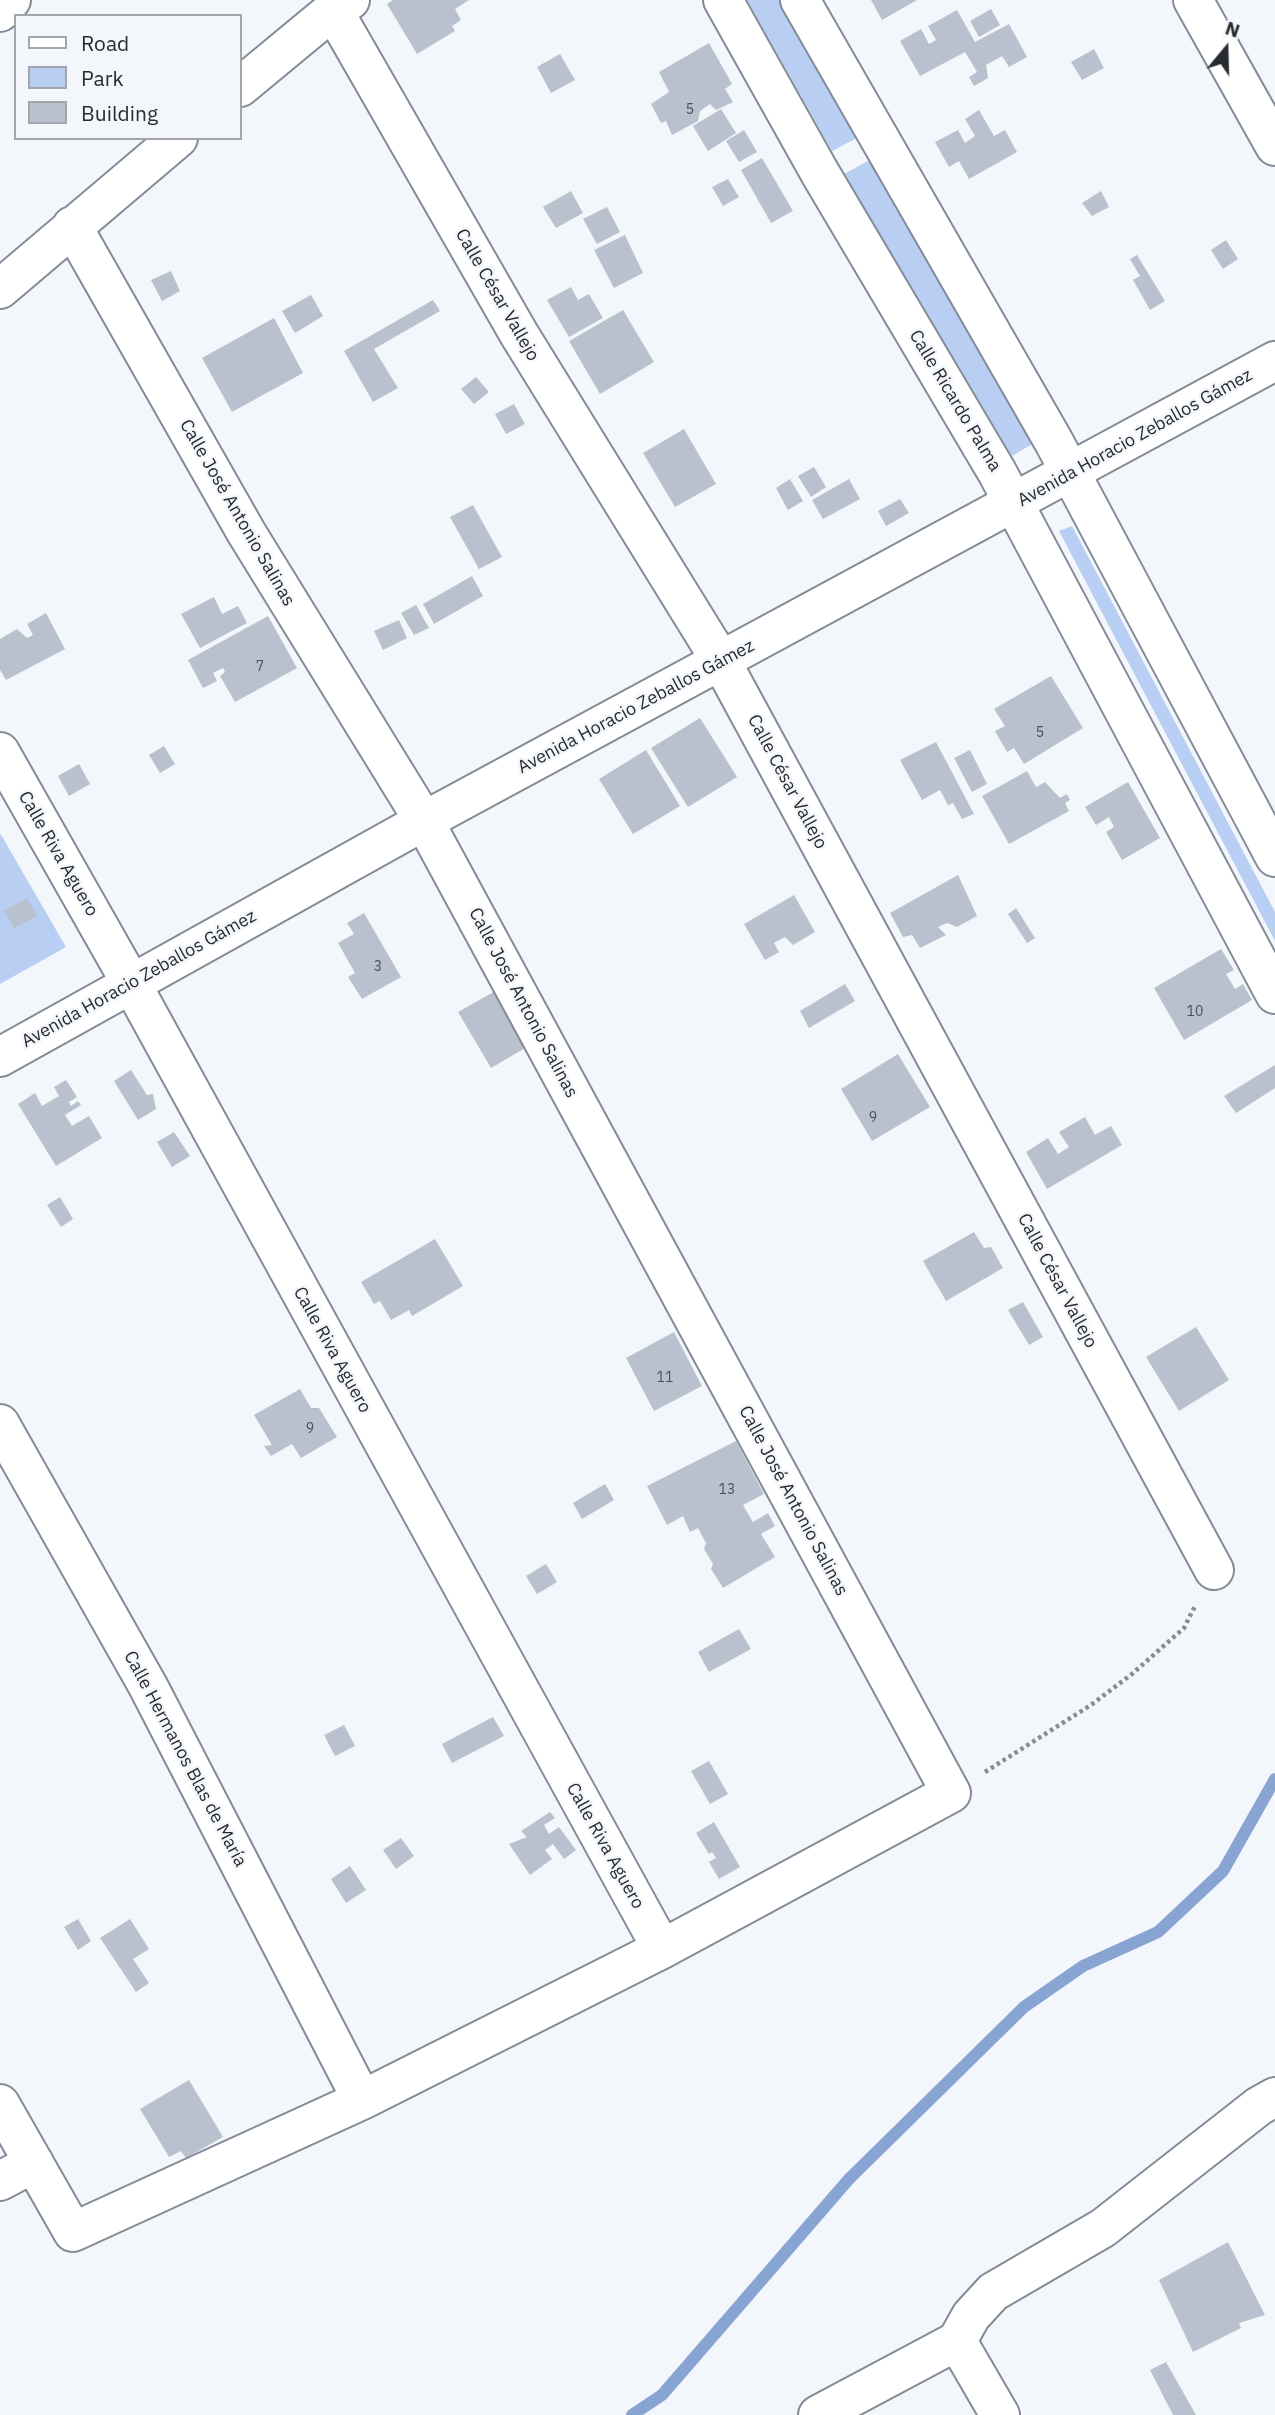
<!DOCTYPE html>
<meta charset="utf-8">
<style>
body{margin:0}
#map{position:relative;width:1275px;height:2415px;overflow:hidden;background:#f3f7fc;font-family:"IBM Plex Sans",sans-serif}
canvas{display:block}
.legend{position:absolute;left:14px;top:14px;width:228px;height:126px;box-sizing:border-box;background:#f3f7fc;border:2px solid #a2a5aa;margin:0;padding:9px 12px;list-style:none;font-size:21px;color:#282b30}
.legend li{display:flex;align-items:center;gap:14px;height:35px}
.legend b{width:35px;border:2px solid #a2a5aa}
.north{position:absolute;left:1191px;top:14px;width:70px;height:70px;-webkit-text-stroke:5px #f3f7fc;paint-order:stroke;rotate:19deg;font-size:19px;font-weight:700;line-height:28px;text-align:center;color:#282b30}
.north::after{content:'';display:block;margin:auto;width:24px;height:32px;background:#282b30;clip-path:polygon(50% 0,100% 100%,50% 72%,0 100%)}
</style>
<div id="map">
<canvas width="1275" height="2415"></canvas>
<ul class="legend">
<li><b style="height:9px;background:#fff"></b>Road</li>
<li><b style="height:19px;background:#b8cef2"></b>Park</li>
<li><b style="height:19px;background:#b9c1ce"></b>Building</li>
</ul>
<div class="north">N</div>
</div>
<script>
const ctx = document.querySelector('canvas').getContext('2d');
ctx.lineJoin = 'round';
function fill(path, color) {
  ctx.fillStyle = color;
  ctx.fill(path, 'evenodd');
}
function poly(rows) {
  const path = new Path2D();
  for (const r of rows) {
    path.moveTo(r[0], r[1]);
    for (let i = 2; i < r.length; i += 2) path.lineTo(r[i], r[i + 1]);
  }
  return path;
}
function trace(path, color, width, dash) {
  ctx.strokeStyle = color;
  ctx.lineWidth = width;
  ctx.lineCap = dash ? 'butt' : 'round';
  ctx.setLineDash(dash || []);
  ctx.stroke(path);
}
function label(font, color, halo, rows, align = 'center') {
  ctx.font = font + ' "IBM Plex Sans",sans-serif';
  ctx.lineWidth = 5;
  ctx.setLineDash([]);
  ctx.textBaseline = 'middle';
  ctx.strokeStyle = halo;
  ctx.fillStyle = color;
  for (const [text, x, y, turn = 0] of rows) {
    ctx.save();
    ctx.translate(x, y);
    ctx.rotate((+turn || 0) * Math.PI / 180);
    ctx.textAlign = isNaN(turn) ? turn : align;
    if (halo) ctx.strokeText(text, 0, 0);
    ctx.fillText(text, 0, 0);
    ctx.restore();
  }
}
fill(poly([
 [747,0,779,0,857,138,832,151],
 [870,160,1034,443,1012,456,844,174],
 [1072,526,1275,912,1275,941,1059,531],
 [0,833,66,947,0,984]
]), '#b8cef2');
trace(poly([
 [632,2415,662,2395,849,2179,1024,2007,1083,1966,1158,1932,1223,1871,1275,1779]
]), '#87a4d3', 12);
fill(poly([
 [393,0,469,0,455,9,461,20,452,26,455,31,417,54,387,4],
 [871,0,917,0,882,20],
 [991,9,1000,25,979,37,970,21],
 [957,10,975,42,1009,24,1027,57,1009,67,1002,56,986,65,988,78,974,86,969,77,977,72,965,52,920,76,900,41,921,29,929,44,936,40,928,26],
 [709,43,732,84,725,89,733,102,716,110,710,104,700,111,698,121,672,135,666,121,661,123,651,104,669,92,659,72],
 [1094,49,1104,68,1082,80,1071,62],
 [560,54,575,80,551,93,537,67],
 [721,109,736,133,708,151,693,126],
 [979,110,994,136,1005,130,1017,152,969,179,959,161,949,167,935,142,958,130,965,143,975,136,965,119],
 [744,130,757,152,739,162,726,141],
 [762,158,793,211,771,223,741,170],
 [728,179,739,197,723,206,712,187],
 [571,191,583,213,556,228,543,207],
 [1101,191,1109,207,1092,216,1082,203],
 [607,207,620,232,597,244,583,219],
 [625,235,643,273,614,288,594,250],
 [1226,240,1238,259,1223,269,1211,250],
 [1137,255,1165,301,1150,310,1133,280,1140,276,1130,259],
 [171,271,180,291,162,301,151,280],
 [571,287,578,300,589,294,603,318,569,337,547,300],
 [311,295,323,316,295,333,282,311],
 [433,300,440,311,374,349,398,388,373,402,344,351],
 [623,310,654,362,600,394,569,341],
 [274,318,303,373,232,412,202,358],
 [476,377,489,392,474,404,461,389],
 [514,404,525,424,506,434,495,414],
 [684,429,716,484,675,507,643,453],
 [814,467,826,487,811,497,798,476],
 [790,479,803,501,788,510,776,488],
 [849,479,860,499,823,519,812,500],
 [900,499,909,513,886,526,878,511],
 [473,505,502,557,479,569,450,517],
 [472,576,483,596,434,624,423,604],
 [214,597,222,614,238,606,247,623,200,648,181,614],
 [416,605,429,628,414,635,401,613],
 [46,613,65,649,6,680,0,670,0,639,17,629,27,638,33,635,27,624],
 [268,616,297,668,235,702,220,676,225,672,223,668,213,673,217,681,203,688,188,660],
 [399,620,407,638,383,650,374,631],
 [1051,676,1083,728,1024,764,1014,748,1007,752,995,731,1005,726,994,709],
 [700,718,737,777,688,807,651,748],
 [936,742,974,814,962,819,953,803,948,805,940,790,922,800,900,760],
 [164,746,175,764,160,773,149,755],
 [646,750,680,806,633,834,599,779],
 [970,750,987,784,972,792,954,758],
 [79,764,90,784,69,796,58,776],
 [1027,771,1036,787,1045,782,1060,798,1067,794,1070,800,1065,803,1069,811,1009,844,982,796],
 [1128,782,1160,838,1122,860,1106,832,1114,827,1109,817,1096,825,1085,807],
 [958,875,977,916,957,927,947,923,938,927,946,935,920,948,912,935,903,937,890,913],
 [794,895,815,932,793,945,785,937,774,943,779,952,765,960,744,924],
 [27,898,37,916,14,928,4,911],
 [1016,908,1035,938,1027,943,1008,914],
 [364,913,401,977,362,999,348,977,355,973,338,943,354,934,347,923],
 [1221,949,1234,970,1226,974,1235,989,1243,984,1252,1000,1184,1040,1154,988],
 [845,984,855,1001,809,1028,800,1011],
 [499,989,532,1044,491,1068,458,1012],
 [898,1054,930,1107,872,1141,841,1089],
 [1275,1065,1275,1088,1236,1113,1224,1096],
 [131,1070,147,1095,153,1094,156,1109,138,1120,114,1081],
 [66,1080,77,1097,69,1102,71,1106,78,1101,81,1105,65,1115,72,1126,89,1116,102,1138,56,1166,18,1104,35,1093,42,1106,59,1096,54,1087],
 [1085,1117,1095,1135,1111,1126,1122,1145,1047,1189,1026,1152,1048,1138,1058,1154,1069,1147,1059,1132],
 [174,1132,190,1156,172,1167,157,1142],
 [60,1197,73,1219,61,1227,47,1205],
 [974,1232,984,1248,991,1247,1003,1268,946,1301,923,1261],
 [435,1239,463,1286,412,1316,409,1310,391,1320,380,1301,374,1304,361,1282],
 [1023,1302,1043,1337,1029,1345,1008,1310],
 [1196,1327,1229,1380,1179,1411,1146,1357],
 [674,1332,702,1386,654,1411,626,1358],
 [300,1389,311,1408,319,1408,337,1437,301,1458,292,1444,271,1456,264,1446,272,1445,254,1415],
 [736,1441,764,1494,743,1505,753,1522,768,1513,775,1526,761,1534,775,1557,723,1588,711,1569,713,1564,704,1549,706,1543,698,1528,690,1532,683,1516,667,1525,647,1486],
 [605,1484,614,1500,582,1519,573,1503],
 [546,1564,557,1582,537,1594,526,1576],
 [739,1629,751,1649,709,1672,698,1652],
 [493,1717,504,1736,452,1763,442,1744],
 [344,1725,355,1746,335,1756,324,1735],
 [709,1761,728,1794,710,1804,691,1771],
 [550,1812,555,1818,544,1825,549,1834,559,1827,576,1850,564,1859,553,1844,545,1850,552,1859,530,1875,509,1844,527,1837,521,1831],
 [714,1822,740,1867,719,1879,709,1862,716,1858,712,1852,709,1854,696,1833],
 [401,1838,414,1856,396,1869,383,1850],
 [350,1866,366,1890,346,1903,331,1879],
 [78,1919,91,1941,78,1950,64,1927],
 [130,1919,149,1949,133,1959,149,1983,136,1992,100,1938],
 [189,2080,223,2137,186,2158,181,2151,169,2157,140,2109],
 [1228,2242,1265,2315,1239,2323,1241,2328,1193,2352,1159,2280],
 [1166,2362,1196,2415,1173,2415,1150,2370]
]), '#b9c1ce');
const minor = poly([
 [723,0,820,173,997,472,1275,994],
 [800,0,1054,442,1275,857],
 [1193,0,1275,146],
 [333,10,519,334,721,661,1214,1570],
 [0,12,11,0],
 [240,87,333,10,350,0],
 [0,289,178,138],
 [0,752,131,983,662,1949],
 [0,1424,148,1686,362,2100],
 [0,2104,73,2232,362,2100,662,1949,951,1793,424,821,246,532,72,226],
 [0,2181,34,2163],
 [957,2341,1000,2415],
 [818,2415,957,2341,971,2316,993,2292,1103,2228,1259,2106,1275,2097]
]);
const major = poly([
 [0,1057,424,821,1275,361]
]);
trace(minor, '#838b97', 42);
trace(major, '#838b97', 42);
trace(poly([
 [985,1772,1091,1705,1132,1674,1184,1628,1195,1606]
]), '#888b90', 4.5, [3.5, 3.5]);
trace(minor, '#fff', 38);
trace(major, '#fff', 38);
label('14px', '#4c5058', null, [
 ["5",690,110],
 ["7",260,667],
 ["5",1040,733],
 ["3",378,967],
 ["10",1195,1012],
 ["9",873,1118],
 ["11",665,1378],
 ["9",310,1429],
 ["13",727,1490]
]);
label('18px', '#282b30', '#f3f7fc', [
 ["Calle César Vallejo",497,295,60],
 ["Calle Ricardo Palma",955,401,59],
 ["Avenida Horacio Zeballos Gámez",1135,438,-29],
 ["Calle José Antonio Salinas",237,513,60],
 ["Avenida Horacio Zeballos Gámez",636,707,-28],
 ["Calle César Vallejo",787,782,62],
 ["Calle Riva Aguero",58,854,60],
 ["Avenida Horacio Zeballos Gámez",139,979,-29],
 ["Calle José Antonio Salinas",523,1003,62],
 ["Calle César Vallejo",1057,1281,62],
 ["Calle Riva Aguero",332,1350,61],
 ["Calle José Antonio Salinas",793,1501,62],
 ["Calle Hermanos Blas de María",185,1759,62],
 ["Calle Riva Aguero",605,1846,61]
]);
</script>
